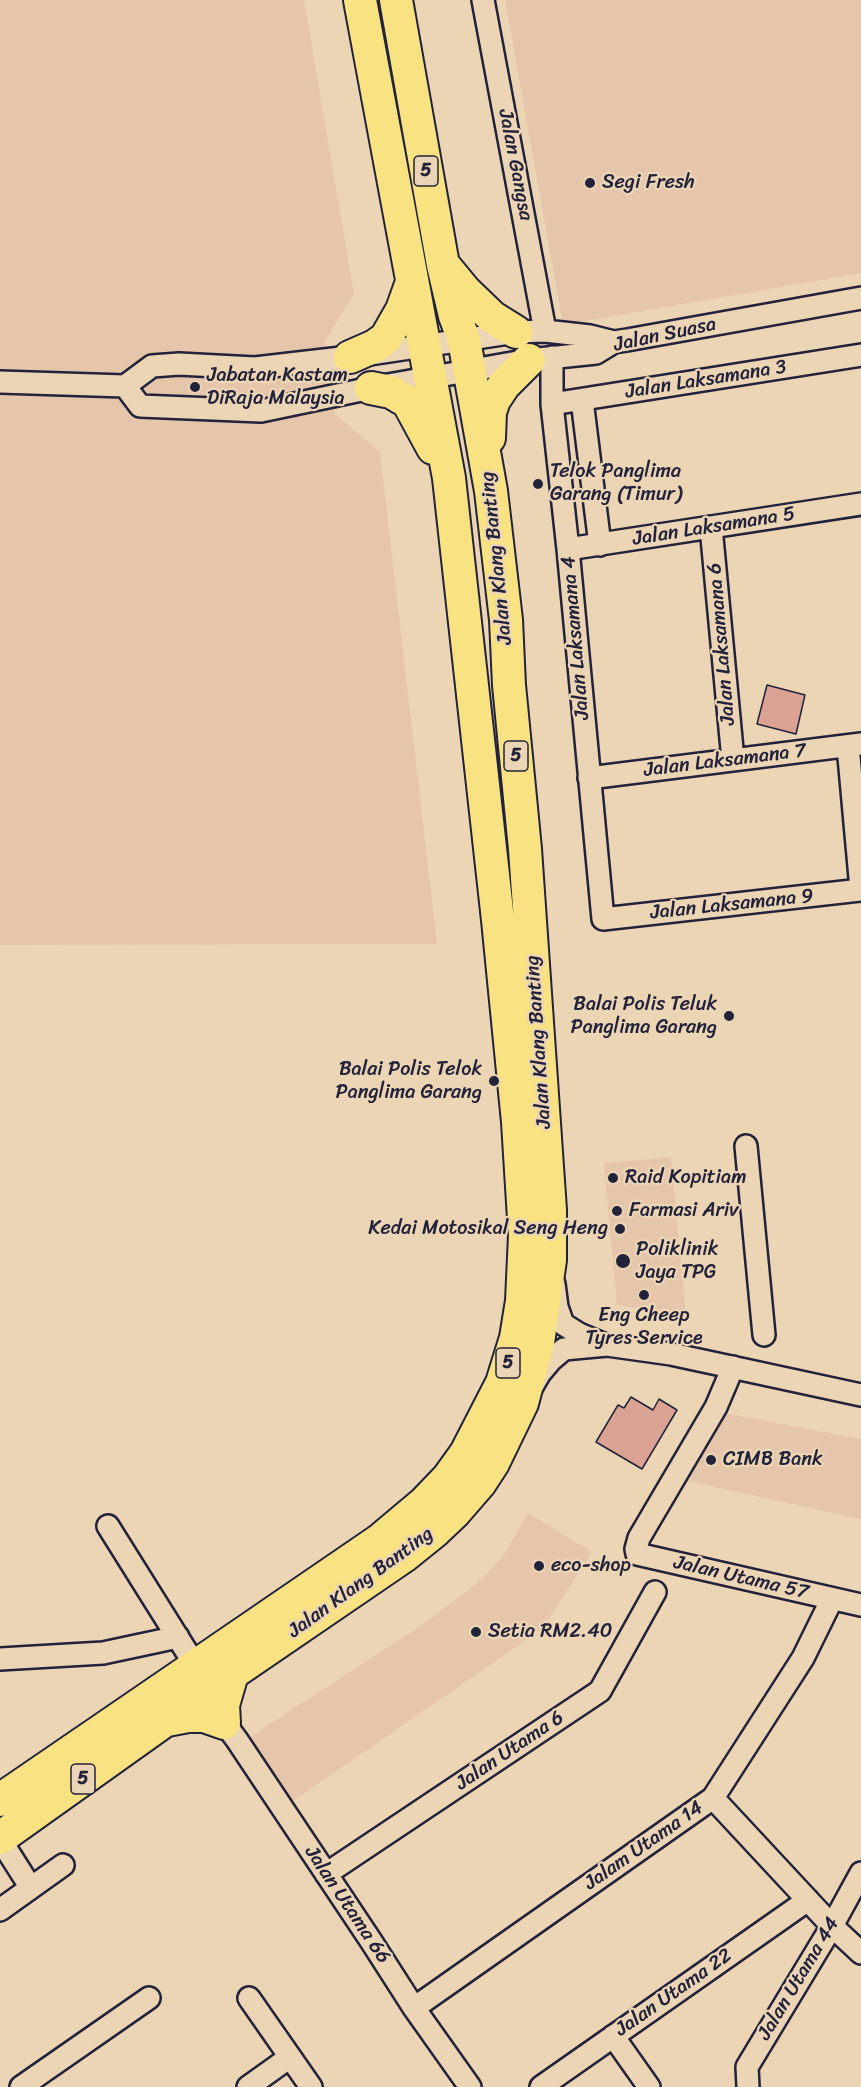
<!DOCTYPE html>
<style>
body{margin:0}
canvas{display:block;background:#ecd5b5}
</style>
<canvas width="861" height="2087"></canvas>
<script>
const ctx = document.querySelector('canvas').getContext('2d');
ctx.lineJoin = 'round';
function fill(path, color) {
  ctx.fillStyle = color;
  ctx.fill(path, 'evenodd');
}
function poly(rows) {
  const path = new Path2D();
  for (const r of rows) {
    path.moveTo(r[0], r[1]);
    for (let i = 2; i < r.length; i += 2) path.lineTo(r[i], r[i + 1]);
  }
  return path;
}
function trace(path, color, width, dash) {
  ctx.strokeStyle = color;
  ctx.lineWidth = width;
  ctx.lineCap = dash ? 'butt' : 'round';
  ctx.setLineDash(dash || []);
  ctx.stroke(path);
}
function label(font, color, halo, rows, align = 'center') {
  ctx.font = font + ' Sriracha,sans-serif';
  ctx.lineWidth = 4.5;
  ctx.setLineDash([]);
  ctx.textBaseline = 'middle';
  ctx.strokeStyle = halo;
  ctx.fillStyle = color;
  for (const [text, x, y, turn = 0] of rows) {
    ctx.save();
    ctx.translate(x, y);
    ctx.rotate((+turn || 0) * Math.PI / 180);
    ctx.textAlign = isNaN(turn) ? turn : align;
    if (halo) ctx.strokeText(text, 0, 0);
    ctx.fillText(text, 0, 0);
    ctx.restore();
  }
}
fill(poly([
 [0,0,304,0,354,294,325,341,336,415,380,452,437,944,0,945],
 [505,0,861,0,861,273,563,325],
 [671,1157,686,1316,617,1305,604,1163],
 [719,1412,861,1439,861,1519,683,1480],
 [528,1513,592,1552,542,1629,286,1806,245,1740,413,1631,465,1593,488,1573,505,1553]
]), '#e6c6aa');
const building = poly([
 [767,685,805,695,796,734,757,724,767,685],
 [631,1397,653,1410,659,1399,677,1410,642,1469,596,1442,618,1405,624,1408,631,1397]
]);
fill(building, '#d9a292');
trace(building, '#22223b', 1.5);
const minor = poly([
 [483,0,545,331],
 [552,357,552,404,568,549,603,919,861,890],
 [0,382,125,386],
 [125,386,140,406,261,411,371,388,529,360,596,353,614,342,627,340,861,298],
 [125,386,152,366,179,364,255,368,350,357,516,332,545,331,590,336,614,342],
 [582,400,600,545],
 [552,404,861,355],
 [711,527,733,760],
 [568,549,861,504],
 [848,746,861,889],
 [589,778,861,744],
 [746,1146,764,1335],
 [554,1284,557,1307,563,1324,579,1334,603,1344],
 [733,1367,716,1407,639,1538,636,1549,637,1554,861,1605],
 [533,1385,540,1373,551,1360,564,1349,607,1345,671,1354,861,1395],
 [108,1526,195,1665],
 [0,1659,103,1653,178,1637],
 [217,1713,237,1740,371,1941,414,2008,470,2087],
 [713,1798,832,1926,861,1953],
 [0,1839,31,1888],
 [326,1874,600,1691,655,1592],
 [0,1910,63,1865],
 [249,1998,311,2087],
 [414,2008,713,1798,803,1658,832,1599],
 [613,2036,649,2087],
 [21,2087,149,1998],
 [248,2087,290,2057],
 [541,2087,808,1900],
 [748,2087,747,2067,832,1926,861,1873]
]);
const highway = poly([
 [446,268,465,291,492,317,516,332],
 [350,357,375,346,386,338,402,310,412,282],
 [371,388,391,392,408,402,433,448],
 [489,438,490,412,494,400,504,385,529,360],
 [167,1720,188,1716,204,1716,224,1723,223,1705,232,1674],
 [0,1800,380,1540,424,1503,448,1478,466,1453,502,1383,516,1338,522,1301,525,1235,518,1122,498,920,449,478,360,0],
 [0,1838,202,1694,404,1556,435,1531,454,1513,480,1483,493,1463,522,1403,538,1343,550,1260,550,1210,525,849,509,685,506,620,491,491,464,340,455,316,443,265,396,0]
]);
trace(minor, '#22223b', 26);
trace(highway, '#22223b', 36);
trace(minor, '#ecd5b5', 21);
trace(highway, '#f8e281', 32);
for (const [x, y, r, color] of [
 [590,183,6,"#22223b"],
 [195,387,6,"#22223b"],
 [538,484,6,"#22223b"],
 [729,1016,6,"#22223b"],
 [494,1081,6,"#22223b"],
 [613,1178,6,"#22223b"],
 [617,1211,6,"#22223b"],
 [620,1229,6,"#22223b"],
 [623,1261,8,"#22223b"],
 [644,1295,6,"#22223b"],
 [711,1460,6,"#22223b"],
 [539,1566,6,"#22223b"],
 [476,1632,6,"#22223b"]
]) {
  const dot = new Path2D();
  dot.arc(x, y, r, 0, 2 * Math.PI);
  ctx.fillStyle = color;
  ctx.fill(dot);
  trace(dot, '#ecd5b5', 2);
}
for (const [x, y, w] of [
 [426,171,24],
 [516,756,24],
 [508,1363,24],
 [83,1779,24]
]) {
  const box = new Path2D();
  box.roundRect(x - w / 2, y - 15, w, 30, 4.5);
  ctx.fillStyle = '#ecd5b5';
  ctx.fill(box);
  trace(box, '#22223b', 1.5);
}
label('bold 18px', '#22223b', null, [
 ["5",426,171],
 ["5",516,756],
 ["5",508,1363],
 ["5",83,1779]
]);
label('20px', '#22223b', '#ecd5b5', [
 ["Jalan Gangsa",515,165,79],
 ["Jalan Suasa",665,335,-12],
 ["Jalan Laksamana 3",706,380,-9],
 ["Jalan Laksamana 5",714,527,-9],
 ["Jalan Klang Banting",497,558,-96],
 ["Jalan Laksamana 4",576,638,-95],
 ["Jalan Laksamana 6",722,644,-95],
 ["Jalan Laksamana 7",725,761,-7],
 ["Jalan Laksamana 9",732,905,-6],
 ["Jalan Klang Banting",539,1042,-94],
 ["Jalan Utama 57",741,1578,13],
 ["Jalan Klang Banting",361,1583,-36],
 ["Jalan Utama 6",510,1751,-34],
 ["Jalam Utama 14",644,1846,-35],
 ["Jalan Utama 66",347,1905,56],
 ["Jalan Utama 44",799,1979,-59],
 ["Jalan Utama 22",674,1993,-35]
]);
label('20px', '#22223b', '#ecd5b5', [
 ["Segi Fresh",602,183],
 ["Jabatan Kastam",207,376],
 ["DiRaja Malaysia",207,399],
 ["Telok Panglima",550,472],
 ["Garang (Timur)",550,495],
 ["Balai Polis Teluk",717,1005,"right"],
 ["Panglima Garang",717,1028,"right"],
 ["Balai Polis Telok",482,1070,"right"],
 ["Panglima Garang",482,1093,"right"],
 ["Raid Kopitiam",625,1178],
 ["Farmasi Ariv",629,1211],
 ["Kedai Motosikal Seng Heng",608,1229,"right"],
 ["Poliklinik",636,1250],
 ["Jaya TPG",636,1273],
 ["Eng Cheep",644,1316,"center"],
 ["Tyres Service",644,1339,"center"],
 ["CIMB Bank",723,1460],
 ["eco-shop",551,1566],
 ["Setia RM2.40",488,1632]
], 'left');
</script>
